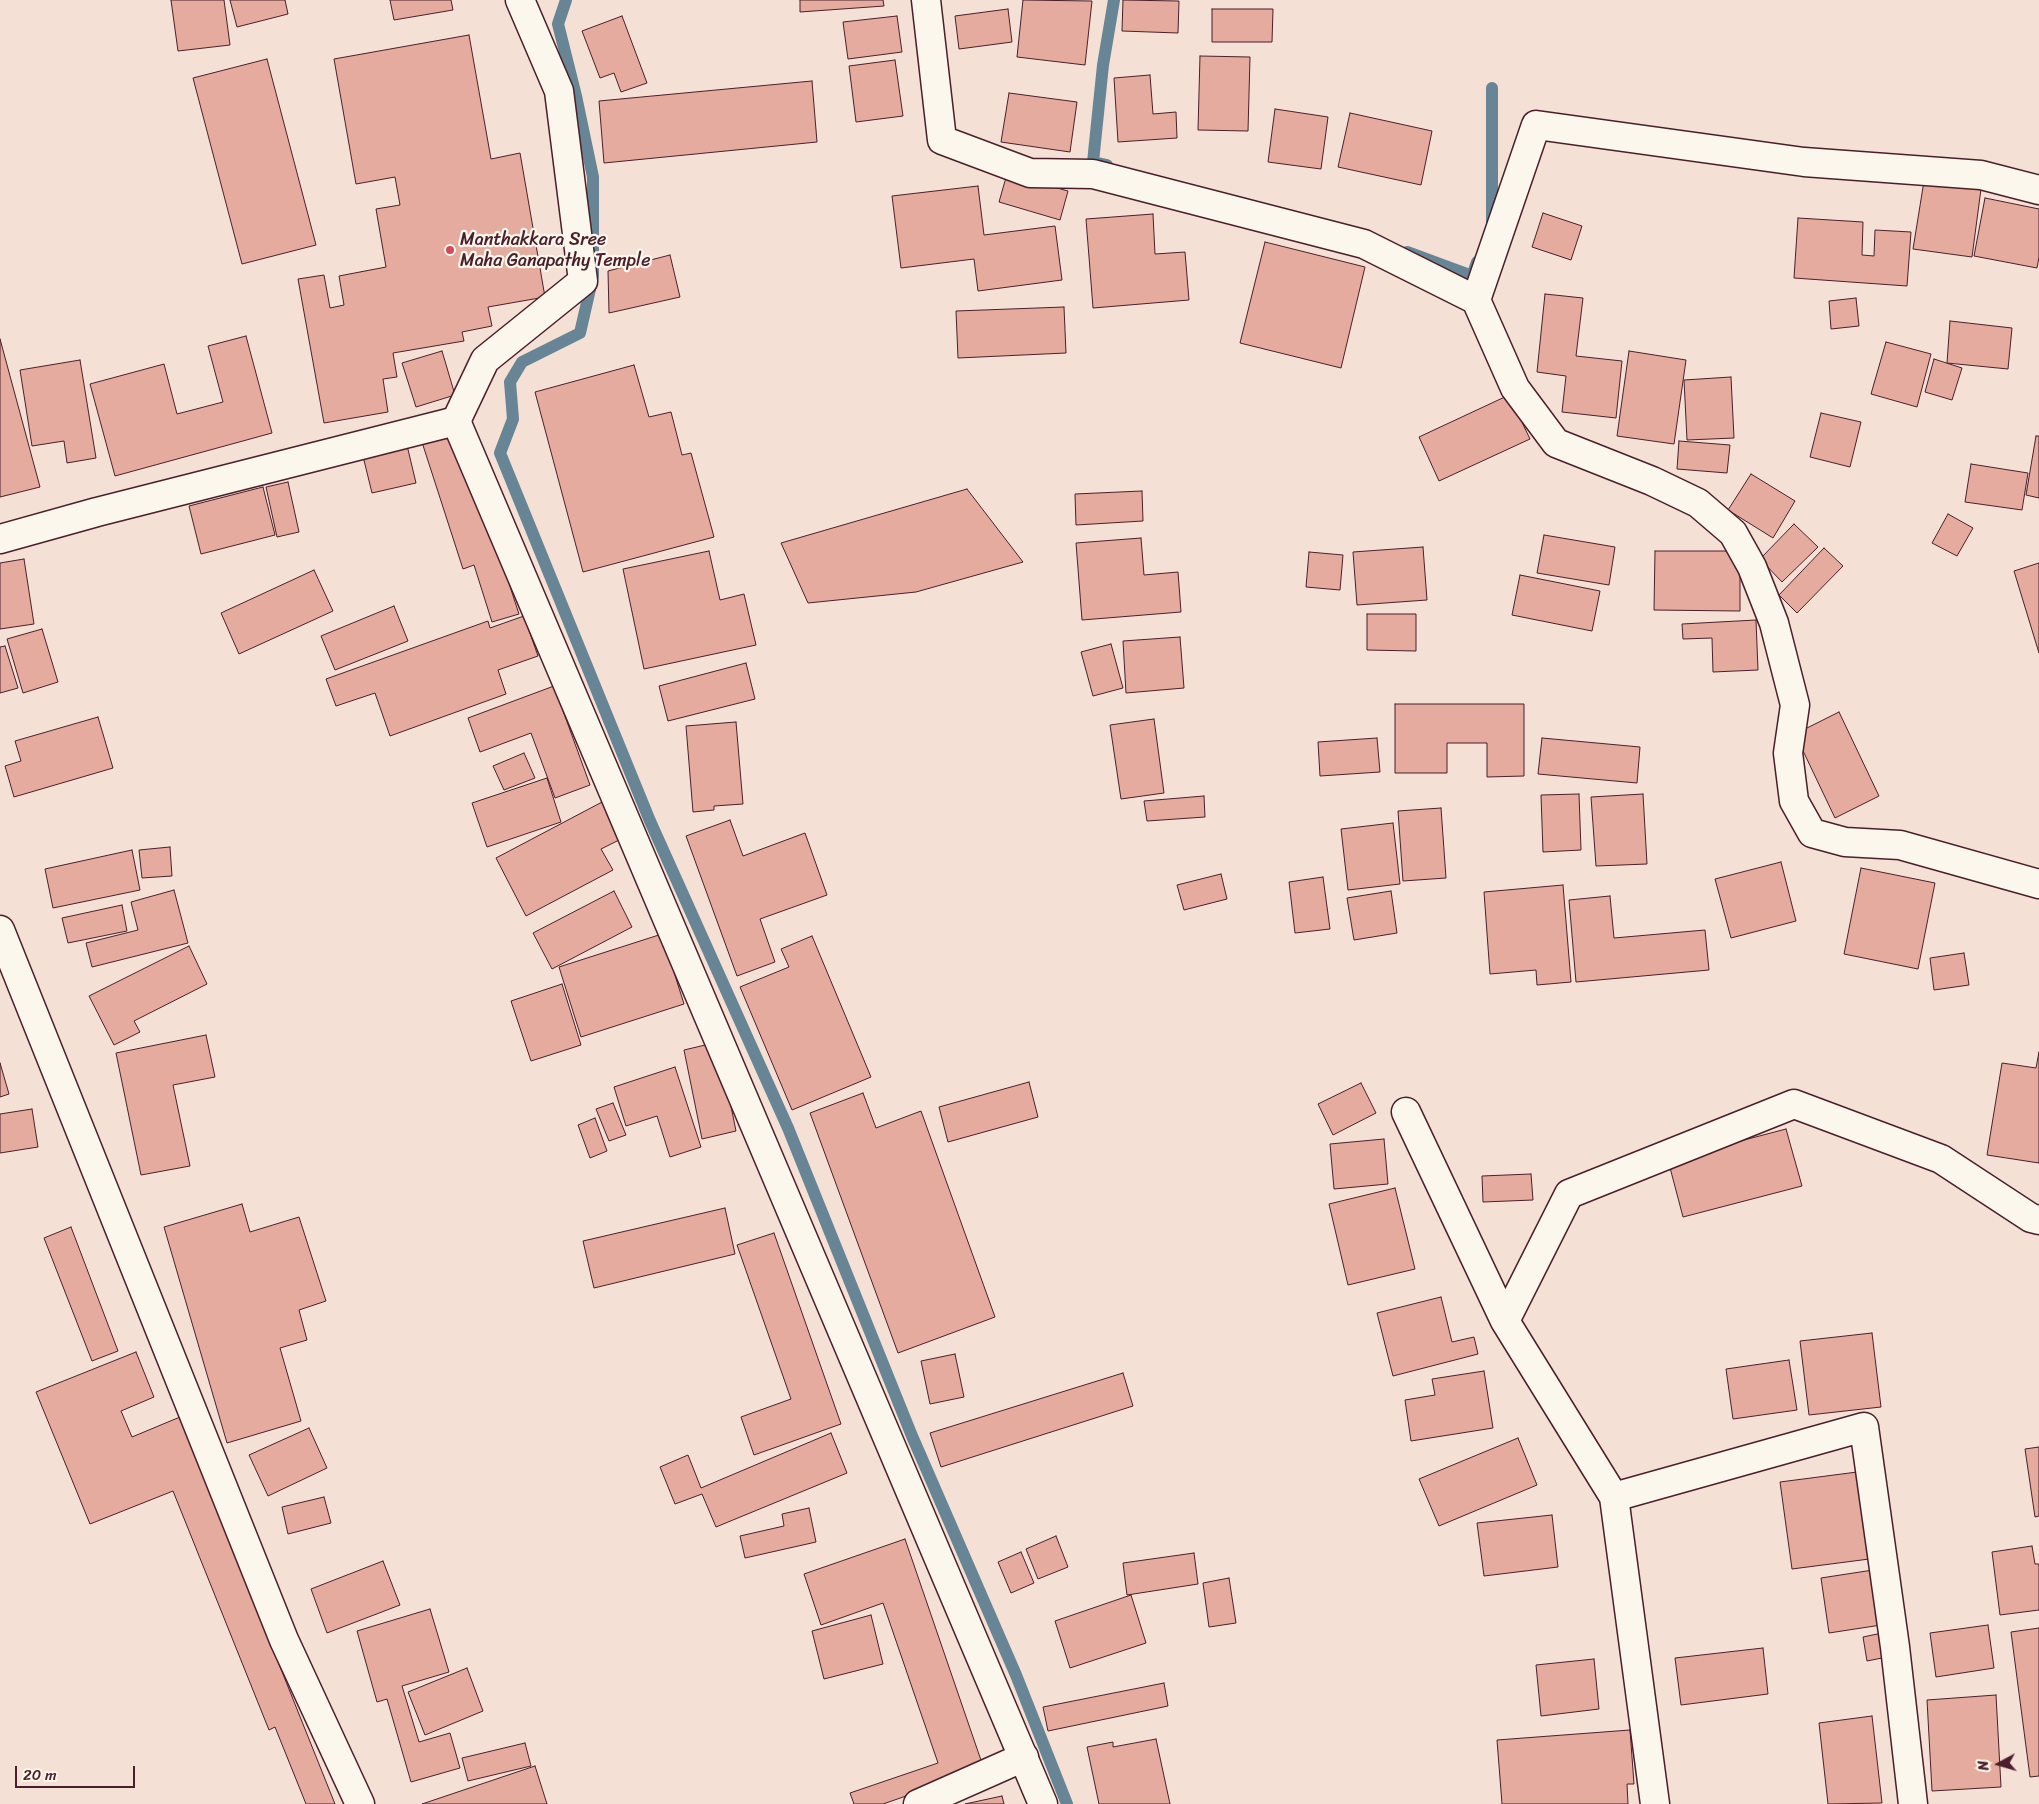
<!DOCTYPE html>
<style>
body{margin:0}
#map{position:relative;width:2039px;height:1804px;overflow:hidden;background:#f4e0d5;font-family:Sriracha,sans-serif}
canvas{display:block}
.north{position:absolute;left:1974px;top:1739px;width:50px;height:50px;-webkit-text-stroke:4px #fbf7ec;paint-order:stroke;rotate:264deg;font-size:14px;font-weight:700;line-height:20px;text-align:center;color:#4a1f2b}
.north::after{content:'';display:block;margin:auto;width:18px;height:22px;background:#4a1f2b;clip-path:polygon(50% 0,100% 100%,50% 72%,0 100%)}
.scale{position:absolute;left:15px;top:1766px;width:120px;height:22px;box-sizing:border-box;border:2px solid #4a1f2b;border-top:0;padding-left:6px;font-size:15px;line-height:18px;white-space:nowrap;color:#4a1f2b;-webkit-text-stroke:4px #fbf7ec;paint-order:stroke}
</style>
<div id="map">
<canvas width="2039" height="1804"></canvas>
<div class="north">N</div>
<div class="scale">20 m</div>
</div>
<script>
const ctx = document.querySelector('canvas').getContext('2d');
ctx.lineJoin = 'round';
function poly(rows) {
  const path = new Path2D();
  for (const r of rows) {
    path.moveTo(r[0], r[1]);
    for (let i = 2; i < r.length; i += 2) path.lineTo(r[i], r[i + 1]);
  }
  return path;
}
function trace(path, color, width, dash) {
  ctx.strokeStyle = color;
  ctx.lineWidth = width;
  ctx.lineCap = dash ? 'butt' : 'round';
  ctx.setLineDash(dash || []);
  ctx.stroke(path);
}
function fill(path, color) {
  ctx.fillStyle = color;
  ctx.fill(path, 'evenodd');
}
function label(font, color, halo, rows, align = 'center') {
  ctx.font = font + ' Sriracha,sans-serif';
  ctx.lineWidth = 4.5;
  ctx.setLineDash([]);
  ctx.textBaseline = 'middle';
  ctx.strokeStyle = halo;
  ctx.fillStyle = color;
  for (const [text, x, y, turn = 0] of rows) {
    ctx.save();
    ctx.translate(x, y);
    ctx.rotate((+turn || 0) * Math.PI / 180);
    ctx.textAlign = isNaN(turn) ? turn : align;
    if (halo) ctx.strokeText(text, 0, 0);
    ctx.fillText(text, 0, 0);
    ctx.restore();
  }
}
trace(poly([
 [566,0,558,24,576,96,593,177,593,276,580,333,522,362,510,382,513,419,500,453,650,821,788,1128,912,1436,1016,1675,1067,1804],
 [1492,88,1492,222],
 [1107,165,1093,162,1103,65,1114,0],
 [1407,252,1472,276,1477,262]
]), '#688595', 12);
const building = poly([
 [171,0,224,0,230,45,178,51,171,0],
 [230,0,285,0,288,14,237,27,230,0],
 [390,0,451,0,453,10,394,20,390,0],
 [800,0,883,0,884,6,800,12,800,0],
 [1023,0,1092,1,1085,65,1017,57,1023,0],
 [1123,0,1179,1,1178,33,1122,31,1123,0],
 [1008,9,1012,42,959,49,955,16,1008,9],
 [1212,9,1273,9,1272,42,1212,42,1212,9],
 [622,16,647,83,621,92,614,73,600,78,582,31,622,16],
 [897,16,902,52,848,59,843,22,897,16],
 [469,35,491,159,520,153,545,297,488,307,492,326,462,332,464,341,393,353,397,377,383,379,388,412,324,423,298,279,324,275,330,308,344,305,339,276,386,267,376,209,400,205,395,177,356,184,334,59,469,35],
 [1200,56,1250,57,1248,131,1198,130,1200,56],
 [267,59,316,245,242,264,193,78,267,59],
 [895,60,903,116,856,122,849,66,895,60],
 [1150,75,1153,114,1176,112,1177,138,1118,142,1114,78,1150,75],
 [812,81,817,142,604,163,599,101,812,81],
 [1009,93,1077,102,1070,152,1001,142,1009,93],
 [1275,109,1328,117,1321,169,1268,162,1275,109],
 [1350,113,1432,131,1421,185,1338,167,1350,113],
 [1007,174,1068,191,1060,220,999,202,1007,174],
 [1924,181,1981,189,1972,257,1913,249,1924,181],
 [978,186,984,235,1055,226,1062,280,978,291,974,259,901,268,892,196,978,186],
 [1985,198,2039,209,2039,257,2037,268,1974,256,1985,198],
 [1543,213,1582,226,1571,260,1532,247,1543,213],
 [1153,214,1155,254,1185,252,1189,300,1093,308,1086,219,1153,214],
 [1798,218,1863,222,1862,255,1874,256,1875,230,1911,232,1907,286,1794,278,1798,218],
 [1265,242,1365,267,1341,368,1240,343,1265,242],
 [670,255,680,297,609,313,608,271,670,255],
 [1545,294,1583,298,1576,356,1622,361,1616,418,1562,412,1566,376,1537,372,1545,294],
 [1856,298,1859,326,1831,329,1829,301,1856,298],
 [1064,307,1066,353,958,358,956,311,1064,307],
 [1950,321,2012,328,2008,369,1947,363,1950,321],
 [246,336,272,433,115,476,90,384,164,364,177,414,223,402,208,346,246,336],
 [0,339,40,487,0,497,0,339],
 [1886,342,1931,354,1917,407,1871,394,1886,342],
 [442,351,455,395,416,407,402,363,442,351],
 [1629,351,1686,360,1674,444,1617,436,1629,351],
 [1934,359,1962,368,1952,400,1925,392,1934,359],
 [80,360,96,458,67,463,64,441,32,446,20,370,80,360],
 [634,365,649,417,671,412,682,455,691,453,714,537,583,572,535,392,634,365],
 [1731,377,1734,438,1687,440,1684,380,1731,377],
 [1509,395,1530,439,1439,481,1419,437,1509,395],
 [1821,413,1861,422,1850,467,1810,457,1821,413],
 [457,424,519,614,492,622,474,565,463,569,420,436,457,424],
 [2036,436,2039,436,2039,498,2026,495,2036,436],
 [405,437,416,483,372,493,361,448,405,437],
 [1679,441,1730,445,1727,473,1677,469,1679,441],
 [1971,464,2028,473,2022,510,1965,502,1971,464],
 [1751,474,1795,501,1773,538,1728,510,1751,474],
 [288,482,299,532,277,537,266,487,288,482],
 [263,487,275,535,201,554,189,506,263,487],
 [967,489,1023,562,916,592,808,603,781,543,967,489],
 [1142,491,1143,521,1076,525,1075,494,1142,491],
 [1948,514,1973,528,1957,556,1932,543,1948,514],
 [1794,524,1818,547,1782,582,1760,559,1794,524],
 [1544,535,1615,547,1609,585,1537,573,1544,535],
 [1141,538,1144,575,1178,572,1181,612,1082,620,1076,543,1141,538],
 [1423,547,1427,600,1357,605,1353,552,1423,547],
 [1824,548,1843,566,1797,613,1779,595,1824,548],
 [709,551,720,600,744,594,756,645,644,669,623,569,709,551],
 [1655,551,1740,551,1740,611,1654,610,1655,551],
 [1309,552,1343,555,1340,590,1306,587,1309,552],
 [24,559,34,624,0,629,0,563,24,559],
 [2039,563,2039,653,2014,571,2039,563],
 [314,570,333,611,239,654,221,613,314,570],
 [1520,575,1600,591,1592,631,1512,615,1520,575],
 [394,606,408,641,335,670,321,636,394,606],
 [1367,614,1416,614,1416,651,1367,650,1367,614],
 [524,616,538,656,498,670,506,694,390,736,375,693,336,706,326,679,488,621,490,628,524,616],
 [1756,620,1758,670,1713,672,1712,638,1683,639,1682,624,1756,620],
 [42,629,58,682,23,693,7,639,42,629],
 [1180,637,1184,688,1126,693,1123,641,1180,637],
 [1111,644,1123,688,1093,696,1081,652,1111,644],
 [5,646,18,688,0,693,0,647,5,646],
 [746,663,755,699,668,721,659,686,746,663],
 [554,686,590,785,555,798,531,733,480,752,468,718,554,686],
 [1395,704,1524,704,1524,776,1487,777,1487,743,1447,743,1447,773,1395,773,1395,704],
 [1839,712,1879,796,1835,818,1795,734,1839,712],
 [98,717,113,768,14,797,5,766,21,761,15,741,98,717],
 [1154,719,1164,793,1121,799,1110,725,1154,719],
 [736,722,743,804,714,806,714,810,693,812,686,726,736,722],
 [1377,738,1380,772,1320,776,1318,742,1377,738],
 [1542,738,1640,747,1637,783,1538,774,1542,738],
 [524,753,535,778,504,790,493,766,524,753],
 [547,778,561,822,487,847,472,803,547,778],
 [1579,794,1581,850,1543,852,1541,795,1579,794],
 [1643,794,1647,864,1596,866,1591,797,1643,794],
 [1204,796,1205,817,1147,821,1144,801,1204,796],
 [604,801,623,838,601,849,613,870,526,916,496,858,604,801],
 [1441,808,1446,878,1403,881,1398,811,1441,808],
 [730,820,743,856,805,833,827,895,760,919,775,962,737,976,686,836,730,820],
 [1393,823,1400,884,1348,890,1341,829,1393,823],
 [170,847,172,876,142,878,139,850,170,847],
 [132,850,140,890,53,908,45,869,132,850],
 [1781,862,1796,921,1731,938,1715,879,1781,862],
 [1861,868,1935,883,1918,969,1844,954,1861,868],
 [1221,874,1227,899,1184,910,1177,885,1221,874],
 [1323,877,1330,929,1295,933,1289,882,1323,877],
 [1563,885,1571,982,1537,985,1536,970,1490,974,1484,892,1563,885],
 [174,890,188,943,92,967,86,943,138,930,131,902,174,890],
 [614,891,632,927,552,969,533,933,614,891],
 [1391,891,1397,933,1354,940,1347,898,1391,891],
 [1610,896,1614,938,1705,930,1709,970,1576,982,1569,900,1610,896],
 [122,905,127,931,68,943,62,918,122,905],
 [662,934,684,1004,581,1037,559,967,662,934],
 [812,936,871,1077,792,1110,740,987,789,967,781,949,812,936],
 [189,946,207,984,134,1021,140,1032,114,1045,89,996,189,946],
 [1964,953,1969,985,1934,990,1930,958,1964,953],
 [562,984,581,1045,531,1061,511,1001,562,984],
 [206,1035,215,1077,173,1085,190,1166,141,1175,116,1053,206,1035],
 [718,1042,736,1131,702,1139,684,1050,718,1042],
 [2039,1052,2039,1163,1987,1155,2002,1063,2036,1068,2039,1052],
 [0,1063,9,1094,0,1097,0,1063],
 [675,1067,701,1147,670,1157,657,1116,626,1126,614,1087,675,1067],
 [1029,1082,1038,1117,948,1142,939,1107,1029,1082],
 [1361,1083,1376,1113,1333,1135,1318,1104,1361,1083],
 [863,1093,876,1128,921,1111,995,1317,898,1353,810,1113,863,1093],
 [613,1103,626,1135,609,1141,596,1109,613,1103],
 [32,1109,38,1147,0,1153,0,1114,32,1109],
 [595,1118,607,1151,590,1158,578,1125,595,1118],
 [1786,1129,1802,1186,1683,1217,1668,1160,1786,1129],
 [1384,1139,1388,1184,1334,1189,1330,1144,1384,1139],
 [1531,1174,1533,1200,1483,1202,1482,1176,1531,1174],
 [1395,1188,1415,1269,1348,1285,1329,1204,1395,1188],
 [242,1204,250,1232,299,1217,326,1301,299,1310,307,1340,280,1348,301,1421,227,1443,164,1227,242,1204],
 [725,1208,735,1254,594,1288,583,1241,725,1208],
 [71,1227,118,1351,92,1361,44,1238,71,1227],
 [774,1233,841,1424,754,1455,741,1417,791,1399,737,1245,774,1233],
 [1441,1297,1452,1342,1474,1337,1478,1354,1393,1376,1377,1313,1441,1297],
 [1872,1333,1881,1407,1809,1415,1800,1341,1872,1333],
 [136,1352,154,1397,121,1411,132,1437,180,1417,335,1804,306,1804,275,1727,269,1730,173,1491,90,1524,36,1392,136,1352],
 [955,1354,964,1397,930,1404,921,1361,955,1354],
 [1789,1360,1797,1410,1733,1419,1726,1369,1789,1360],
 [1484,1371,1493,1428,1411,1441,1405,1400,1435,1395,1432,1379,1484,1371],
 [1123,1373,1133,1406,941,1467,930,1433,1123,1373],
 [309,1428,327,1468,268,1496,249,1455,309,1428],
 [831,1433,847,1473,716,1527,702,1494,675,1504,660,1467,688,1455,701,1488,831,1433],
 [1518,1438,1537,1485,1439,1526,1419,1479,1518,1438],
 [2039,1447,2039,1516,2035,1517,2025,1449,2039,1447],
 [1865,1471,1877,1558,1792,1569,1780,1482,1865,1471],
 [324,1497,331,1523,288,1534,282,1507,324,1497],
 [809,1508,816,1542,745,1558,740,1536,784,1526,782,1514,809,1508],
 [1552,1515,1558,1567,1484,1576,1477,1523,1552,1515],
 [1056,1536,1068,1567,1038,1579,1026,1549,1056,1536],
 [905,1539,984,1769,883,1804,854,1804,850,1793,938,1763,883,1603,821,1625,804,1574,905,1539],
 [2032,1546,2035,1564,2039,1564,2039,1610,2000,1615,1992,1552,2032,1546],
 [1021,1552,1034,1583,1011,1593,998,1562,1021,1552],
 [1194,1553,1198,1584,1127,1595,1123,1563,1194,1553],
 [383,1561,400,1605,327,1633,311,1589,383,1561],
 [1886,1568,1894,1623,1829,1633,1821,1578,1886,1568],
 [1229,1578,1236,1623,1209,1627,1203,1583,1229,1578],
 [1131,1595,1146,1643,1070,1668,1055,1621,1131,1595],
 [430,1609,449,1672,402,1686,419,1742,450,1733,460,1768,411,1782,387,1699,377,1702,357,1631,430,1609],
 [871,1615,883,1664,824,1679,812,1631,871,1615],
 [1988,1625,1994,1668,1936,1677,1930,1633,1988,1625],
 [2039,1628,2039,1776,2030,1777,2011,1632,2039,1628],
 [1887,1632,1892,1656,1867,1661,1863,1637,1887,1632],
 [1763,1648,1768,1694,1681,1705,1675,1658,1763,1648],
 [1594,1659,1599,1709,1541,1716,1536,1665,1594,1659],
 [467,1668,483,1711,425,1735,408,1692,467,1668],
 [1164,1683,1168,1706,1048,1731,1043,1707,1164,1683],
 [1996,1695,2001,1787,1932,1791,1927,1700,1996,1695],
 [1872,1716,1882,1803,1828,1804,1819,1723,1872,1716],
 [1630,1730,1634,1784,1627,1784,1628,1804,1502,1804,1497,1740,1630,1730],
 [1156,1739,1170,1804,1099,1804,1087,1747,1113,1742,1113,1747,1156,1739],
 [525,1743,531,1766,468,1781,462,1758,525,1743],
 [535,1766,547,1804,422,1804,535,1766],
 [1002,1796,1004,1804,965,1804,1002,1796]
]);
fill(building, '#e4ab9e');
trace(building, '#4a1f2b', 1);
const street = poly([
 [926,0,942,140,1030,173,1093,174,1364,244,1476,300,1515,388,1556,443,1652,481,1698,503,1733,533,1752,567,1774,623,1795,705,1788,753,1794,801,1812,833,1845,842,1900,845,2039,884],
 [1476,300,1536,125,1804,162,1981,175,2039,190],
 [456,421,485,360,583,281,559,91,520,0],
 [0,930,284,1640,360,1804],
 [1406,1112,1505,1321],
 [1614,1497,1864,1427,1895,1647,1913,1804],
 [918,1804,1024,1757],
 [1655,1804,1614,1497,1505,1321,1569,1194,1794,1104,1941,1159,2031,1218,2039,1220]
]);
const secondary = poly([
 [0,539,97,512,456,421,1043,1804]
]);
trace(street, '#4a1f2b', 31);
trace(secondary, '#4a1f2b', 31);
trace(street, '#fbf7ec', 28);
trace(secondary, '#fbf7ec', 28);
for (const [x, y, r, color] of [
 [450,250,5,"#d1495b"]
]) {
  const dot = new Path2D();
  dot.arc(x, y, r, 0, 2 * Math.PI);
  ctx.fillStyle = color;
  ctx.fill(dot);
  trace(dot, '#fbf7ec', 2);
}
label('18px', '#4a1f2b', '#fbf7ec', [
 ["Manthakkara Sree",460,240],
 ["Maha Ganapathy Temple",460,261]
], 'left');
</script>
